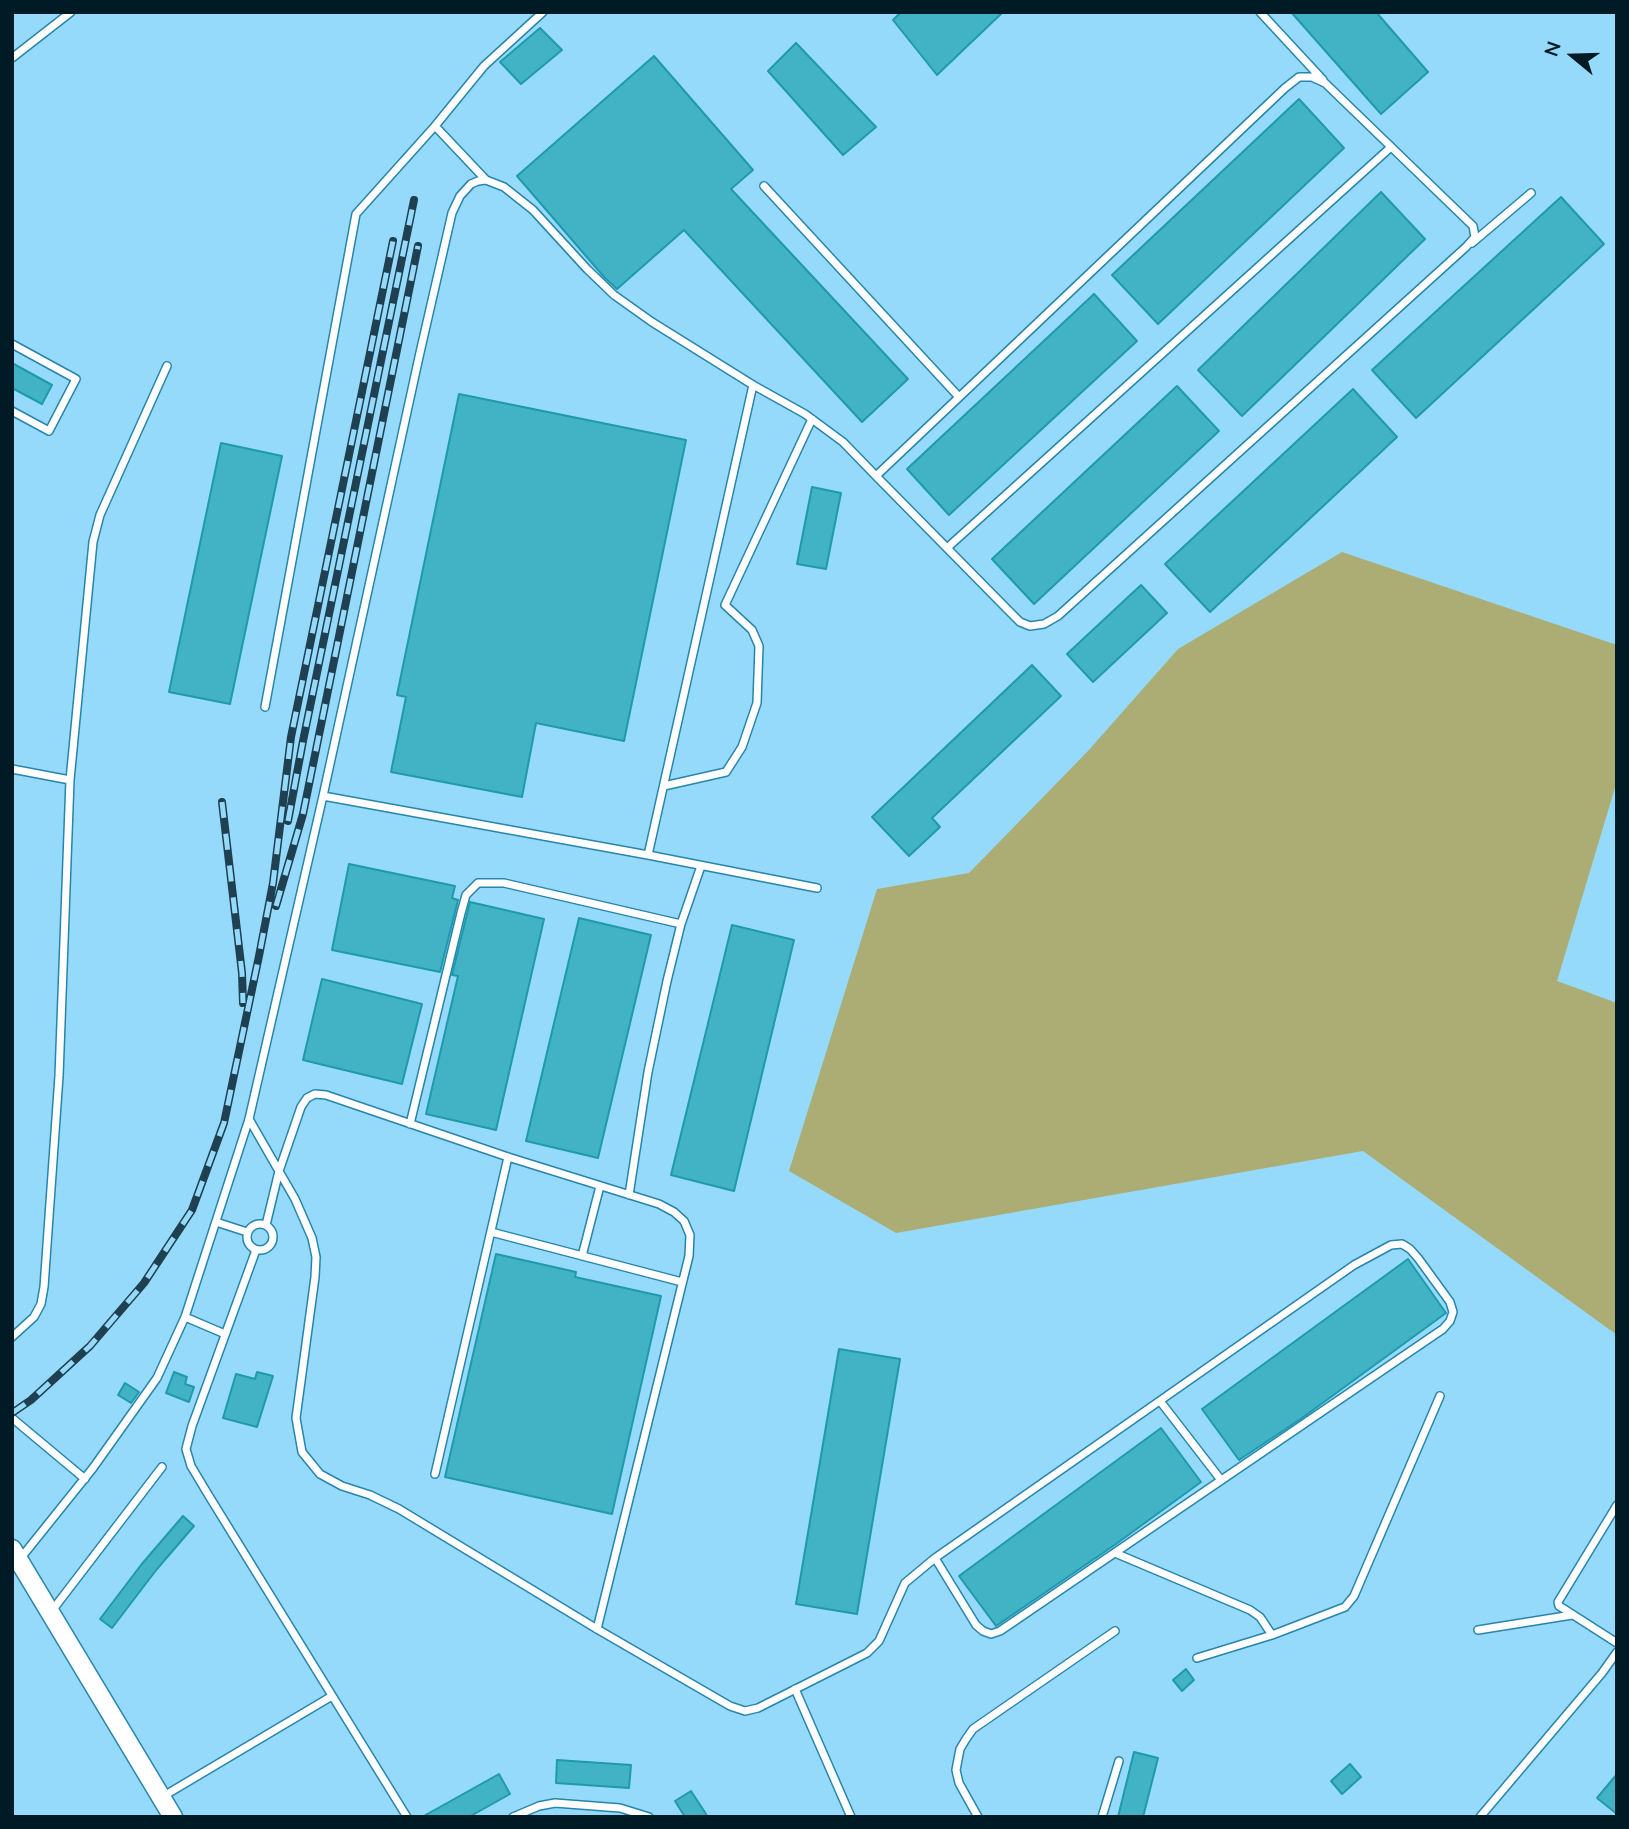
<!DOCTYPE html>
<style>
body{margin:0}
#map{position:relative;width:1629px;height:1829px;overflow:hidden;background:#96dafb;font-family:"Nunito Sans",sans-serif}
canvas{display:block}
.frame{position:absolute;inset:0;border:14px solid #001a26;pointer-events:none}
.north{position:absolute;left:1538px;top:21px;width:70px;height:70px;-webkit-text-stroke:5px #96dafb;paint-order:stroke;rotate:289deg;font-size:19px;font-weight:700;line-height:28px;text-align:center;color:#001a26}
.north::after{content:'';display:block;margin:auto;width:24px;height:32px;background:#001a26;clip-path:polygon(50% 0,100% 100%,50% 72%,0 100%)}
</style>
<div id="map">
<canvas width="1629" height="1829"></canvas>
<div class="frame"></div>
<div class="north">N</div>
</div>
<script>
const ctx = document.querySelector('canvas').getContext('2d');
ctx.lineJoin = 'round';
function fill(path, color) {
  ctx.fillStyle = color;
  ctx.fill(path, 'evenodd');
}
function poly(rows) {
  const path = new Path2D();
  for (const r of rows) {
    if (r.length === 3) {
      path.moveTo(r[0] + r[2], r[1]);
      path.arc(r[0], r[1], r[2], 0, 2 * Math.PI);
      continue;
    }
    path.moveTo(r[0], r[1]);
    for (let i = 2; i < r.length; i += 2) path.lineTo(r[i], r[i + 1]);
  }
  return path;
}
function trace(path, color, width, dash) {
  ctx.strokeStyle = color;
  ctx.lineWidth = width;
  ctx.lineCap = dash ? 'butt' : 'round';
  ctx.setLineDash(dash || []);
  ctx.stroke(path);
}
fill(poly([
 [1342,552,1617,645,1617,781,1557,981,1617,1003,1617,1335,1363,1151,896,1233,789,1171,877,889,969,873,1088,751,1178,649]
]), '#abad74');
const building = poly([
 [901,12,1003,12,937,75,893,20,901,12],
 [1291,12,1376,12,1428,72,1381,114,1291,12],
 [540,28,562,50,521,84,500,62,540,28],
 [796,43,876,127,843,155,768,71,796,43],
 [654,56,753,170,731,189,908,379,862,422,684,230,617,289,604,277,517,176,654,56],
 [1299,99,1344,148,1158,324,1112,275,1299,99],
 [1381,192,1425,239,1242,416,1198,370,1381,192],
 [1561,197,1604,244,1416,418,1372,370,1561,197],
 [1094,294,1137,341,949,515,907,469,1094,294],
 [12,363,52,385,42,404,12,388,12,363],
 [1177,386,1219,431,1034,604,992,559,1177,386],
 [1353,389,1397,437,1210,612,1165,564,1353,389],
 [459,394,686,440,624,741,536,723,522,797,391,772,406,697,397,695,459,394],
 [221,443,282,456,230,704,169,692,221,443],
 [812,487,841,493,826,569,797,564,812,487],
 [1141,585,1167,613,1093,682,1067,654,1141,585],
 [1032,665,1061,696,932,818,940,827,909,856,872,817,1032,665],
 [349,864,455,886,452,898,458,900,440,972,332,950,349,864],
 [470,902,544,919,496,1130,426,1114,458,976,452,975,470,902],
 [579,918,651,935,598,1158,526,1141,579,918],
 [732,925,794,940,734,1191,671,1175,732,925],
 [322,979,422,1004,402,1084,303,1060,322,979],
 [496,1254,576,1272,575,1277,661,1296,612,1514,445,1477,496,1254],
 [1408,1259,1446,1313,1302,1418,1239,1460,1202,1409,1408,1259],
 [839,1349,900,1359,857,1614,796,1604,839,1349],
 [174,1372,187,1377,185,1384,194,1387,189,1402,166,1393,174,1372],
 [257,1372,273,1376,257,1427,223,1418,236,1374,255,1379,257,1372],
 [125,1383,139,1392,131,1403,118,1395,125,1383],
 [1161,1428,1201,1482,1116,1544,996,1626,959,1576,1161,1428],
 [183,1516,194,1526,157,1569,112,1628,100,1619,141,1565,183,1516],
 [1186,1669,1194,1680,1182,1691,1173,1680,1186,1669],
 [1134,1752,1158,1758,1143,1817,1118,1817,1134,1752],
 [557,1760,631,1765,629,1788,556,1783,557,1760],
 [1350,1764,1361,1777,1342,1794,1331,1781,1350,1764],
 [499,1774,510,1794,469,1817,422,1817,499,1774],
 [1617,1774,1617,1814,1597,1798,1617,1774],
 [691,1791,708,1817,685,1817,675,1801,691,1791]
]);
fill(building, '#42b3c5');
trace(building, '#1e9aac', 2);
const service = poly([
 [1260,12,1323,80],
 [12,58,71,12],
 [486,180,435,126,484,66,543,12],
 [764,186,959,397],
 [1472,243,1531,193],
 [12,344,76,379,49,431,12,411],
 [947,548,1391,147],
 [265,707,356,214,435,126],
 [12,769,70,780],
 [664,786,726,772,742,747,757,703,759,646,752,630,725,605,812,419],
 [323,796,648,855,817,888],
 [648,855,753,385],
 [249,1119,295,1199,312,1238,316,1257,315,1277,296,1418,302,1452,320,1474,342,1486,370,1495,399,1509,597,1629,730,1706,745,1711,758,1708,867,1653,879,1641,905,1583,935,1558,1354,1265,1391,1245,1402,1244,1410,1249,1418,1258,1450,1302,1453,1312,1450,1321,1443,1329,1000,1631,991,1634,983,1631,976,1625,935,1558],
 [410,1124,461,913,466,895,478,883,504,883,681,924],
 [629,1195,648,1072,667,981,681,924,701,866],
 [216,1222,247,1232],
 [260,1237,13],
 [266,1225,279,1171,301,1107,307,1098,315,1094,326,1095,508,1157,659,1204,674,1212,684,1221,690,1235,689,1256,597,1629],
 [491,1232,682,1282],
 [256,1250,192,1426,186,1449,191,1466,209,1496,407,1817],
 [582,1256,600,1186],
 [185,1317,225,1334],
 [12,1337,34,1317,41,1304,44,1287,59,1076,70,780,93,542,100,515,167,366],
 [1160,1401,1221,1480],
 [12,1418,85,1479],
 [435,1474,508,1157],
 [1617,1505,1558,1602,1559,1606,1564,1609,1617,1643],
 [1115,1553,1250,1610,1260,1617,1272,1635,1197,1658],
 [20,1559,93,1468,157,1378,185,1317,249,1119,323,796,419,357,452,213,460,196,471,184,478,181,486,180,504,187,533,210,587,269,614,295,652,322,753,385,805,414,843,442,876,476,1009,611,1020,622,1030,626,1044,624,1058,616,1466,247,1475,237,1473,226,1325,83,1312,77,1299,77,1285,88,876,476],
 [51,1612,162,1467],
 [1478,1630,1572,1615],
 [1272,1635,1345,1607,1354,1596,1440,1396],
 [795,1689,851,1817],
 [162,1797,332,1696],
 [513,1817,539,1806,555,1803,620,1808,649,1817],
 [978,1817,959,1783,956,1770,960,1749,966,1739,973,1729,1115,1631],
 [1102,1817,1119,1761],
 [1480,1817,1602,1673,1617,1652]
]);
const tertiary = poly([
 [12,1549,173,1817]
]);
trace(service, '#2685ac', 10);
trace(tertiary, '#2685ac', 21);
trace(service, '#fff', 7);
trace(tertiary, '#fff', 18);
const rail = poly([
 [222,802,242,973,243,1003],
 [288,821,303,741,414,200],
 [276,906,303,814,418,246],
 [12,1413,31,1400,90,1346,144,1283,192,1210,224,1123,259,956,273,883,291,737,393,241]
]);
trace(rail, '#1e4050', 8);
trace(rail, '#96dafb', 5, [16]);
</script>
